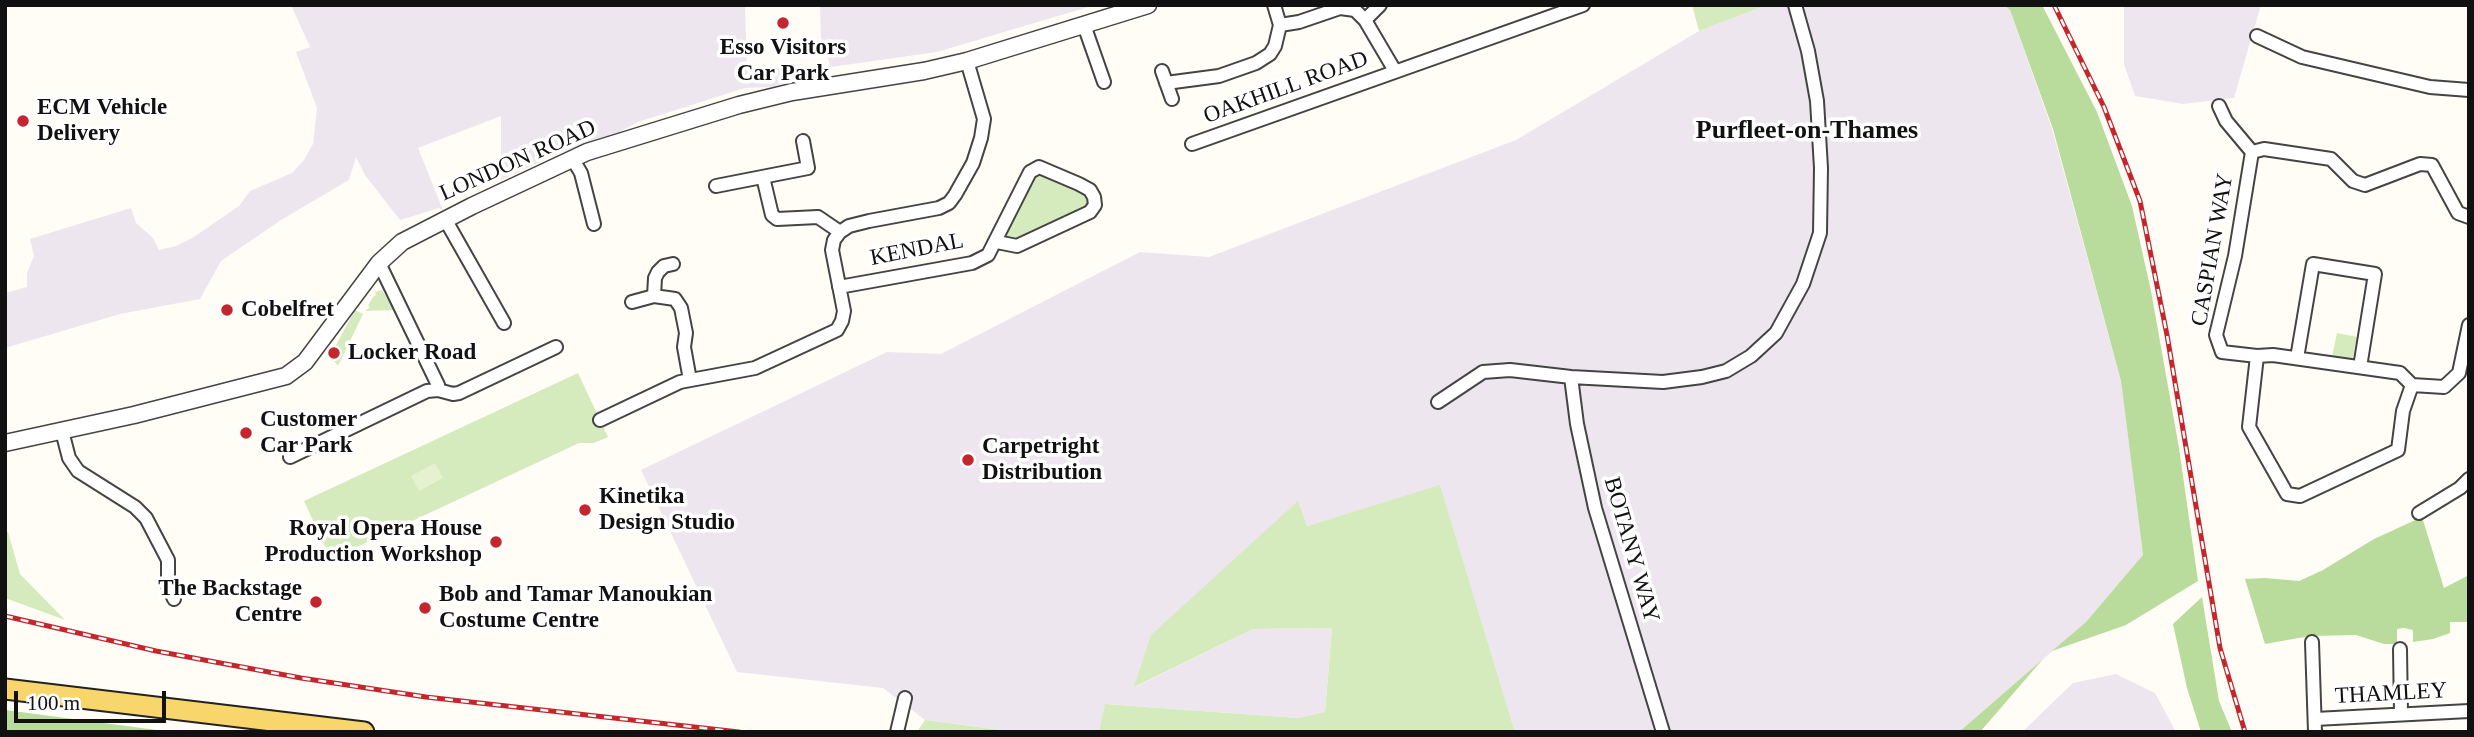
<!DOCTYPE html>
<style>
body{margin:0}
#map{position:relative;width:2474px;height:737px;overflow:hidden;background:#fffdf5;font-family:"Times New Roman",serif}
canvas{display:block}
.frame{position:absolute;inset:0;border:7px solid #111;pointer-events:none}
.scale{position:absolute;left:14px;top:691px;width:152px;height:32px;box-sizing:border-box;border:4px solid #111;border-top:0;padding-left:9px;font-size:21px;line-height:24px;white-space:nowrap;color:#111;-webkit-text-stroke:5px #fff;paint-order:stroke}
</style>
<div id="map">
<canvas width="2474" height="737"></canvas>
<div class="frame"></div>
<div class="scale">100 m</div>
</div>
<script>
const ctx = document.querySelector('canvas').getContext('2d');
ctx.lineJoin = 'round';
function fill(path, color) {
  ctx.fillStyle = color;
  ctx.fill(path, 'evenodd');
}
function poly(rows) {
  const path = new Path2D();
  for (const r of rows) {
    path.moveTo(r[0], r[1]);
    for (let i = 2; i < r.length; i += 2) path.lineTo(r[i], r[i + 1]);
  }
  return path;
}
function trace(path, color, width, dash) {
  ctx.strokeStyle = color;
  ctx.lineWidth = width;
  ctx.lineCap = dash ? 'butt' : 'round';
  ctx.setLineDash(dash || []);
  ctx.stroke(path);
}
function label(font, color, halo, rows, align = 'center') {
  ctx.font = font + ' "Times New Roman",serif';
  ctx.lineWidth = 7;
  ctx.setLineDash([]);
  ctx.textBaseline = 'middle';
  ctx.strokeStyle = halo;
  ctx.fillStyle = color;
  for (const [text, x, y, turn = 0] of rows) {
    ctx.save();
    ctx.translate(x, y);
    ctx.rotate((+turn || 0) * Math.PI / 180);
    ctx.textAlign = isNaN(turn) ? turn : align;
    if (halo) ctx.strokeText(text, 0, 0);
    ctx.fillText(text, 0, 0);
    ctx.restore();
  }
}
fill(poly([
 [291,5,745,5,747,71,754,69,753,67,802,67,797,79,771,87,745,88,638,122,619,132,559,153,501,180,501,116,418,148,443,210,439,208,400,220,365,175,356,157,349,180,281,220,221,261,200,299,120,314,5,348,5,293,27,287,27,273,34,256,30,239,131,208,136,223,153,238,159,250,176,246,194,237,239,206,250,191,292,173,304,160,313,144,317,108,296,52,310,47],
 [820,5,1095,5,937,52,831,67,821,41],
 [1767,5,2004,5,2010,10,2052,129,2121,381,2143,556,2086,622,1959,732,1515,732,1440,486,1307,526,1297,502,1135,687,1253,629,1332,628,1325,712,1298,718,1106,704,1099,732,1017,732,925,720,883,688,737,672,641,470,887,352,941,354,1140,252,1209,257,1516,140,1699,31],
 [2124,5,2261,5,2234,98,2183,104,2135,96,2124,64],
 [2116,674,2155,693,2176,732,2022,732,2073,683]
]), '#eee6ef');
fill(poly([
 [1692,5,1767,5,1699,31],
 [1040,172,1085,193,1090,198,1089,206,1011,242,1007,241,1006,232,1034,176],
 [382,290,394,310,365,311,370,307,368,306,373,297,376,295,375,292],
 [355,310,363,314,338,366,332,358,336,345],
 [2337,333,2357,337,2352,361,2332,357],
 [578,373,608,437,594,443,579,443,331,559,304,501],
 [1440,485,1515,732,1099,732,1105,704,1298,718,1325,712,1332,628,1253,629,1134,687,1151,635,1298,501,1307,526],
 [8,532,20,574,65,620,5,598,5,533],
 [925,720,1017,732,917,732]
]), '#d5ebbd');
fill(poly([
 [2004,5,2042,5,2097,112,2132,206,2151,291,2179,448,2198,581,2126,625,2052,651,2086,622,2143,555,2121,381,2053,129,2010,10],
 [2422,517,2444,588,2469,575,2469,622,2450,622,2450,633,2433,639,2413,642,2413,630,2404,628,2397,629,2397,644,2384,644,2356,635,2310,636,2265,644,2245,579,2265,578,2299,581,2323,570,2374,539],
 [2202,597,2219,701,2232,732,2201,732,2187,688,2173,624],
 [2043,659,1980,732,1959,732],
 [5,710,172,732,5,732]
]), '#b9dc9c');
fill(poly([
 [435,463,443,478,419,491,411,476]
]), '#e6f2cf');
const minor = poly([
 [1274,5,1280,25,1299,22,1340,8,1355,10,1365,20,1395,71],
 [1365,20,1380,5],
 [1084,25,1104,82],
 [2257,36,2302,57,2430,87,2469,90],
 [1162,71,1172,99],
 [1166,83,1219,76,1256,63,1270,54,1275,46,1280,25],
 [2219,106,2226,121,2252,152],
 [1192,144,1583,5],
 [572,158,581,173,594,224],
 [763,177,772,215,777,219,818,217,840,232],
 [716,186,808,168,803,141],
 [2469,217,2458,213,2432,165,2420,164,2365,185,2353,181,2331,159,2264,149,2252,152,2235,256,2216,335,2222,352,2257,356,2249,427,2287,494,2300,496,2398,450,2403,411,2412,385,2444,387,2459,373,2469,325],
 [445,219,504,323],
 [379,263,438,385,438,390],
 [839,287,972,263,988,255,1030,172,1039,167,1079,184,1090,190,1094,197,1095,205,1090,212,1017,246,997,242],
 [654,296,655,278,658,272,664,266,673,264],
 [632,302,654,296,675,299,681,308,686,333,684,347,690,380],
 [2257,356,2273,355,2400,373,2412,385],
 [2297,358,2313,264,2375,274,2360,367],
 [1571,377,1577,424,1595,508,1663,732],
 [1438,402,1483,372,1510,370,1571,377,1663,382,1702,377,1726,371,1751,356,1776,333,1803,284,1820,233,1821,168,1817,101,1808,51,1795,5],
 [600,420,680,382,755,368,837,330,842,321,844,311,832,250,834,240,840,232,849,226,869,221,939,208,949,203,955,195,973,163,981,138,984,119,967,61],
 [62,431,69,458,78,471,135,507,146,518,168,560,168,586,174,599],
 [290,457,427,391,438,390,453,394,459,393,556,347],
 [2419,513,2460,488,2469,479],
 [2312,642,2315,732],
 [2400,649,2401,714],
 [2315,719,2469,711],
 [897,732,905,698]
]);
const tertiary = poly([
 [5,443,134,415,286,376,305,362,379,263,402,242,472,206,587,152,739,105,792,92,924,71,967,61,1148,5]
]);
const primary = poly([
 [5,689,364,732]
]);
trace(minor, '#444', 16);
trace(tertiary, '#444', 19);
trace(primary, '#222', 23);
trace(minor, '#fff', 12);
trace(tertiary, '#fff', 16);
trace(primary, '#f9d66b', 19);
const rail = poly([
 [2054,5,2104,107,2140,201,2167,335,2220,648,2245,732],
 [5,616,156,651,301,678,426,697,739,732]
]);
trace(rail, '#c4262e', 5);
trace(rail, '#fff', 2.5, [8]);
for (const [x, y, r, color] of [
 [783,23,7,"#c4262e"],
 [23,121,7,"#c4262e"],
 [227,310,7,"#c4262e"],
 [334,353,7,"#c4262e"],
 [246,433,7,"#c4262e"],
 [968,460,7,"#c4262e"],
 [585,510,7,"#c4262e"],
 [496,542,7,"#c4262e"],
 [316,602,7,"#c4262e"],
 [425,608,7,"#c4262e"]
]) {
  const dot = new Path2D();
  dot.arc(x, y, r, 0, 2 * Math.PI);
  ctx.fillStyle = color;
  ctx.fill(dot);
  trace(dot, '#fff', 2.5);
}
label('bold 23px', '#111', '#fff', [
 ["Esso Visitors",783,48,"center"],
 ["Car Park",783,74,"center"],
 ["ECM Vehicle",37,108],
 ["Delivery",37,134],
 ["Cobelfret",241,310],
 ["Locker Road",348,353],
 ["Customer",260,420],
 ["Car Park",260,446],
 ["Carpetright",982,447],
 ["Distribution",982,473],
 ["Kinetika",599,497],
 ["Design Studio",599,523],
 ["Royal Opera House",482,529,"right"],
 ["Production Workshop",482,555,"right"],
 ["The Backstage",302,589,"right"],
 ["Centre",302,615,"right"],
 ["Bob and Tamar Manoukian",439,595],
 ["Costume Centre",439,621]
], 'left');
label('23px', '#111', '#fff', [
 ["OAKHILL ROAD",1286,88,-20],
 ["LONDON ROAD",518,161,-24],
 ["KENDAL",917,250,-11],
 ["CASPIAN WAY",2213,250,-80],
 ["BOTANY WAY",1631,550,74],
 ["THAMLEY",2391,694,-3]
]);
label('bold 26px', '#111', '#fff', [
 ["Purfleet-on-Thames",1807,131]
]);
</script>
